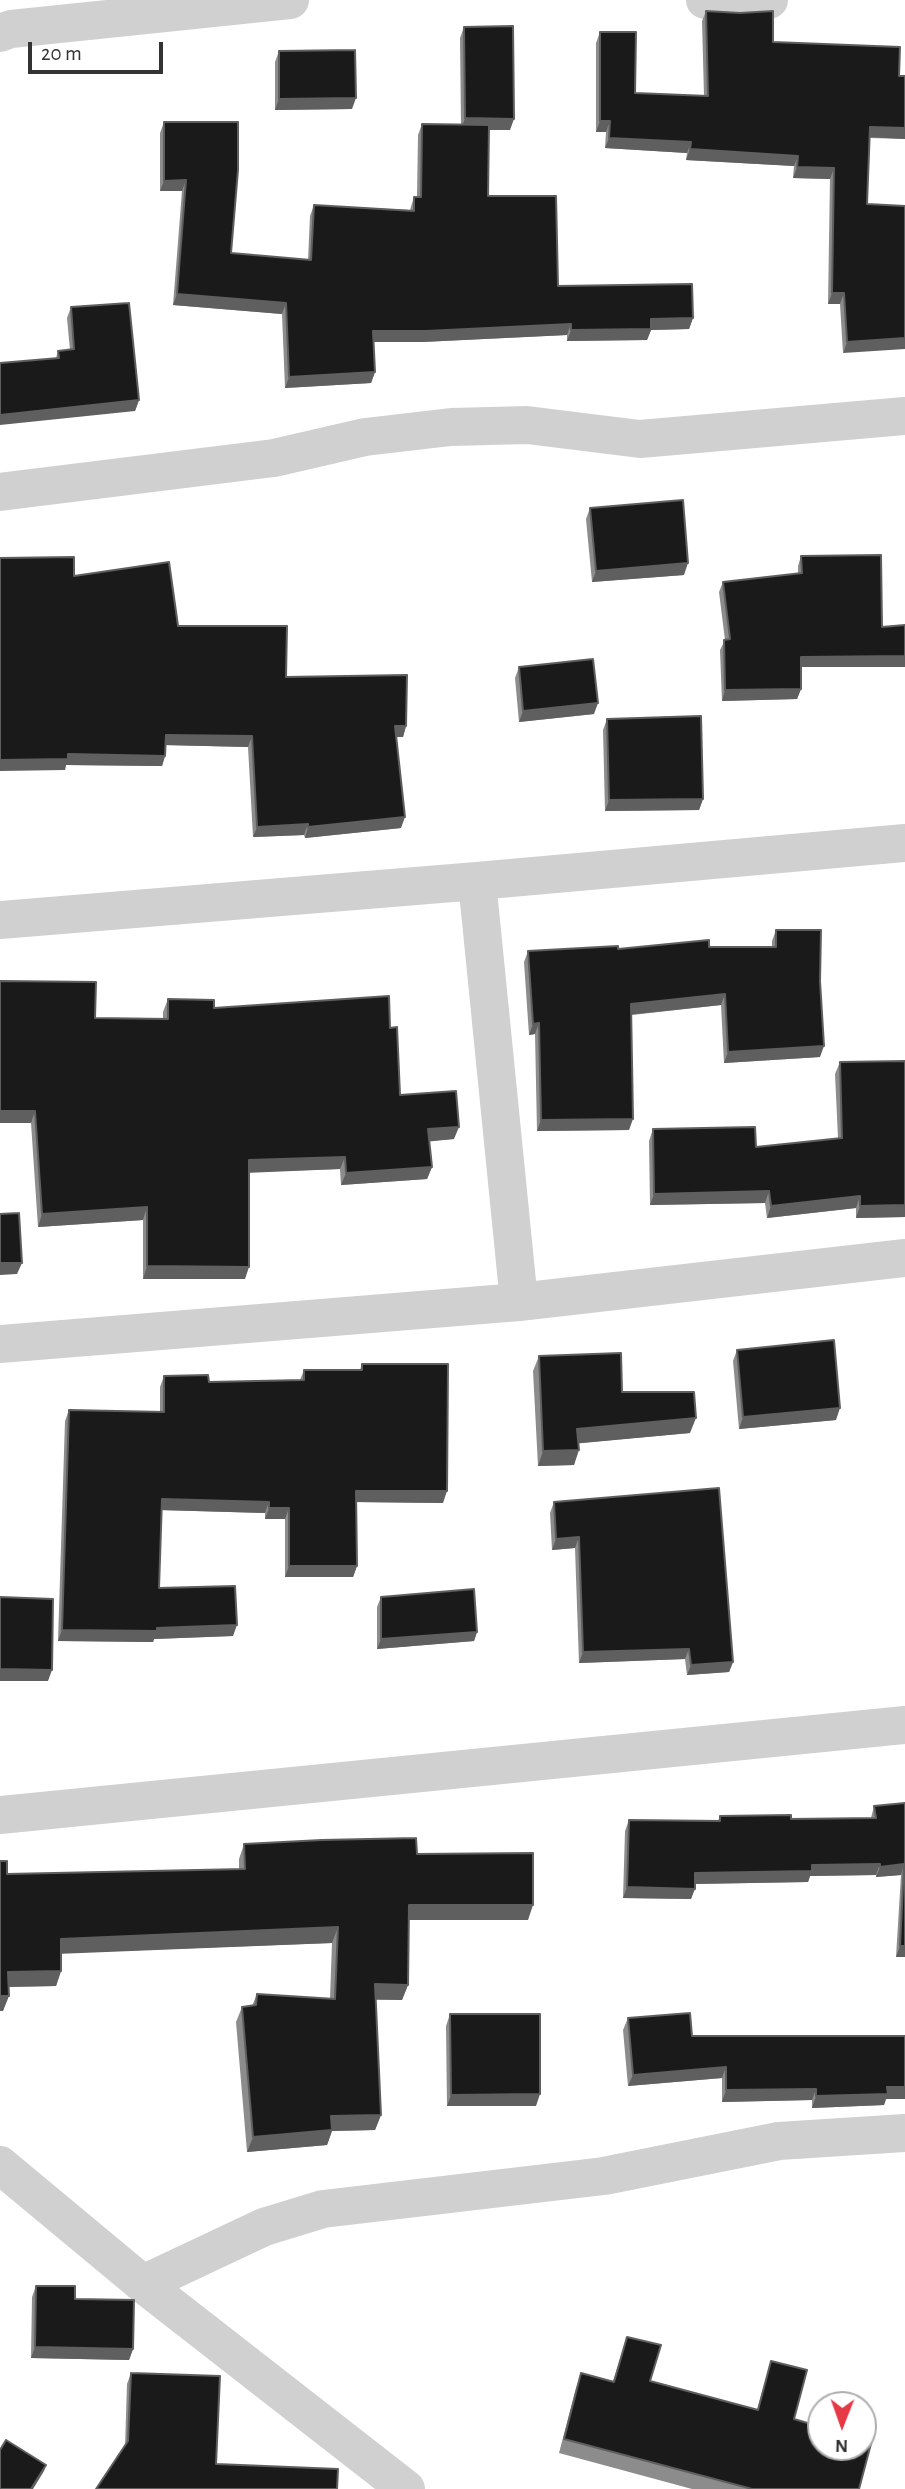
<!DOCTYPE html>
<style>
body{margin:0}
#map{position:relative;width:905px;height:2489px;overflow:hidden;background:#fff;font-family:"Alegreya Sans",sans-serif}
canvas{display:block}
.north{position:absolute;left:807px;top:2391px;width:70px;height:70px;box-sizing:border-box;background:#fff;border:2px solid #adadad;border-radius:50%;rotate:181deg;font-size:19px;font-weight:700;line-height:28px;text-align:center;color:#333}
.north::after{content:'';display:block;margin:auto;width:24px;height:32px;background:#e63946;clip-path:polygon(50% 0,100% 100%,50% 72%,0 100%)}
.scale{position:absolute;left:28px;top:42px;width:135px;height:32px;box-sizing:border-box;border:4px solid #333;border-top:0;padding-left:9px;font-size:21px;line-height:24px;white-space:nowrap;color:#333;-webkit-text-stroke:5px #fff;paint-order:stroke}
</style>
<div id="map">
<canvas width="905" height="2489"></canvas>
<div class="north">N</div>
<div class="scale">20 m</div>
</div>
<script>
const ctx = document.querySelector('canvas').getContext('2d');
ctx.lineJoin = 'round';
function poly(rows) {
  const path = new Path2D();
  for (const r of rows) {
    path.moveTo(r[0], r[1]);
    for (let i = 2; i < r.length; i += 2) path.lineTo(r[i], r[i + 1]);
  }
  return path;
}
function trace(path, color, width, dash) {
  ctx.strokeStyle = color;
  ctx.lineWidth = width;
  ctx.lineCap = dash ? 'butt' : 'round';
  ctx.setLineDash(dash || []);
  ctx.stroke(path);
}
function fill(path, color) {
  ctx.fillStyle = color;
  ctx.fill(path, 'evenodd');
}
trace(poly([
 [705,0,737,2,769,0],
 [0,33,11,29,290,0],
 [0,492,274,458,365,437,451,427,527,425,640,439,905,416],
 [477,881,519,1302],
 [0,920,477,881,905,843],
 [0,1344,519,1302,905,1258],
 [0,1815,905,1725],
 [0,2165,143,2284,406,2489],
 [143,2284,264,2227,323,2209,604,2176,779,2141,905,2133]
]), '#d0d0d0', 38);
fill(poly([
 [706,11,773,42,899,76,905,139,870,138,867,204,905,206,843,353,840,304,828,304,830,179,793,178,794,166,686,160,687,153,605,148,606,132,596,132,596,43,600,32,635,93,704,96,702,21],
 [464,27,510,130,489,130,488,196,558,286,693,318,689,329,651,330,647,340,567,341,567,335,422,342,373,342,375,372,371,383,285,388,282,314,173,305,182,191,160,191,160,133,164,122,231,253,308,260,310,216,314,205,410,210,414,197,417,197,418,135,422,124,461,124,460,38],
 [279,51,352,109,275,110,275,62],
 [71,307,139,400,135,411,56,358,58,351,70,350,67,318],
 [590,508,684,575,592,582,586,519],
 [801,556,882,627,905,625,905,667,801,667,801,689,797,699,722,701,720,650,725,640,719,592,723,582,798,574,798,566],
 [74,576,286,677,406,726,403,737,396,737,401,828,305,838,304,835,253,837,248,747,166,745,165,756,162,766,66,765,65,770],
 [519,667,594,714,519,722,515,678],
 [607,719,703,799,699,810,605,811,603,730],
 [776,930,820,981,820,1057,724,1063,721,1005,632,1015,629,1130,537,1131,535,1034,529,1035,524,962,528,951,772,947,772,941],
 [0,981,95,1018,163,1019,163,1012,168,999,214,1008,390,1028,400,1095,454,1139,429,1141,432,1167,427,1179,341,1185,340,1169,249,1172,245,1279,143,1279,143,1220,38,1227,31,1123,0,1123],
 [840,1062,905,1217,856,1218,856,1208,767,1218,765,1203,650,1205,649,1141,653,1129,756,1147,838,1138,835,1074],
 [737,1350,836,1420,739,1429,733,1361],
 [539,1356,622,1392,690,1433,579,1443,574,1465,538,1466,533,1371],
 [362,1364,443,1503,356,1502,357,1566,353,1577,285,1577,285,1519,265,1519,265,1513,161,1510,159,1588,233,1636,154,1639,153,1642,58,1641,65,1421,69,1410,160,1412,160,1387,164,1376,209,1382,300,1380,304,1370,360,1370],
 [554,1502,733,1662,729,1672,687,1675,685,1659,579,1663,575,1548,552,1550,550,1513],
 [381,1597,477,1632,474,1641,377,1649,377,1607],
 [905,1803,905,1957,896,1957,901,1875,876,1877,876,1875,810,1876,808,1882,695,1884,691,1899,623,1898,625,1831,629,1820,718,1821,720,1816,791,1819,871,1818,874,1806],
 [244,1844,417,1854,528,1920,409,1920,408,1985,402,2000,375,2000,381,2115,375,2130,332,2131,327,2145,247,2152,236,2022,242,2007,252,2006,257,1994,330,1999,332,1943,61,1953,61,1971,56,1986,8,1987,3,2011,7,1874,239,1869,239,1859],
 [450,2014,536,2106,447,2106,446,2026],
 [628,2018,692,2036,905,2036,905,2099,886,2099,884,2105,812,2108,812,2100,722,2102,722,2078,628,2086,623,2030],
 [36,2286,75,2299,133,2349,129,2360,31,2358,32,2297],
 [627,2337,650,2381,757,2410,771,2361,794,2419,859,2489,692,2489,559,2453,576,2388,581,2373,613,2381],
 [131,2373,216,2464,337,2489,125,2447,127,2384]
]), '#8c8c8c');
fill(poly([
 [356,98,352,109,275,110,279,99],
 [465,118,514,119,510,130,461,130],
 [600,121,610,121,606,132,596,132],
 [870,127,905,128,905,139,866,137],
 [609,138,691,142,687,153,605,148],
 [690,149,798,156,794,166,686,160],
 [797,167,834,168,830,179,793,178],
 [186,180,182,191,160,191,164,181],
 [832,293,844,293,840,304,828,304],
 [177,294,286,303,282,314,173,305],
 [693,318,689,329,651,330,647,340,567,341,571,330,651,319],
 [571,324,567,335,422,342,369,342,373,331],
 [905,338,905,349,843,353,847,342],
 [375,372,371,383,285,388,289,377],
 [139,400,135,411,0,425,0,415],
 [688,563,684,575,592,582,596,571],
 [905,656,905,667,797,667,801,657],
 [801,689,797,699,722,701,725,690],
 [598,703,594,714,519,722,523,711],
 [395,726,406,726,403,737,391,737],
 [166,735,252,736,248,747,162,745],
 [68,754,165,756,162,766,66,765,65,770,0,771,0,760],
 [703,799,699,810,605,811,609,800],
 [405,817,401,828,305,838,308,827],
 [308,824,304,835,253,837,257,827],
 [725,994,721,1005,627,1015,631,1004],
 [539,1023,535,1034,529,1035,533,1024],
 [824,1046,820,1057,724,1063,728,1052],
 [0,1111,35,1111,31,1123,0,1123],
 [633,1119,629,1130,537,1131,541,1120],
 [459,1127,454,1139,424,1142,428,1129],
 [345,1157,340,1169,245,1173,249,1160],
 [432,1167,427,1179,341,1185,346,1173],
 [769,1191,765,1203,650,1205,654,1194],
 [860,1196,856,1208,767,1218,771,1206],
 [905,1205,905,1217,856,1218,860,1206],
 [147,1207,143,1220,38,1227,42,1214],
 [0,1263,22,1263,17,1274,0,1275],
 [147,1266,249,1267,245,1279,143,1279],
 [840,1408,836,1420,739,1429,743,1417],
 [696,1418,690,1433,572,1444,577,1429],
 [579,1450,574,1465,538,1466,543,1451],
 [356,1491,447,1491,443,1503,352,1502],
 [162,1499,269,1502,265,1513,158,1510],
 [269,1508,289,1508,285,1519,265,1519],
 [579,1537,575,1548,552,1550,556,1539],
 [289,1566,357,1566,353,1577,285,1577],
 [237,1625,233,1636,154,1639,153,1642,58,1641,62,1630],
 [477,1632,474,1641,377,1649,381,1639],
 [689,1649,685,1659,579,1663,583,1652],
 [733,1662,729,1672,687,1675,691,1665],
 [0,1669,52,1670,48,1681,0,1681],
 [880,1864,876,1875,810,1876,808,1882,691,1884,695,1873,812,1865],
 [904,1864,901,1875,876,1877,880,1867],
 [627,1887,695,1889,691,1899,623,1898],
 [409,1905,533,1905,528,1920,404,1920],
 [338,1927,332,1943,56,1954,61,1939],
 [900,1946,905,1946,905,1957,896,1957],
 [61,1971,56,1986,3,1987,8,1972],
 [375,1984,408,1985,402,2000,369,1999],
 [0,1996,9,1996,3,2011,0,2011],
 [726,2067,722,2078,628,2086,633,2075],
 [887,2087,905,2087,905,2099,886,2099,884,2105,812,2108,816,2096],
 [816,2089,812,2100,722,2102,726,2090],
 [540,2094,536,2106,447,2106,451,2095],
 [381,2115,375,2130,332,2131,327,2145,247,2152,253,2137,331,2116],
 [35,2347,133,2349,129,2360,31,2358],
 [46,2465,44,2471,33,2489,31,2489]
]), '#5f5f5f');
const building = poly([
 [706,11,740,13,773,11,773,42,900,47,899,76,905,76,905,128,870,127,867,204,905,206,905,338,847,342,844,293,832,293,834,168,797,167,798,156,690,149,691,142,609,138,610,121,600,121,600,32,636,32,635,93,708,96,706,11],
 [513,26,514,119,465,118,464,27,513,26],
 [355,50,356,98,279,99,279,51,355,50],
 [164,122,238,122,238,170,231,253,311,260,314,205,414,211,414,197,421,197,422,124,489,125,488,196,556,196,558,286,692,284,693,318,651,319,651,329,571,330,571,324,426,331,373,331,375,372,289,377,286,303,177,294,186,180,164,181,164,122],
 [129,303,139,400,0,415,0,363,59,358,58,351,74,349,71,307,129,303],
 [683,500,688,563,596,571,590,508,683,500],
 [881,555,882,627,905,625,905,656,801,657,801,689,725,690,724,640,730,639,723,582,802,573,801,556,881,555],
 [74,557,74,576,169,562,178,626,287,626,286,677,407,675,406,726,395,726,405,817,308,827,308,824,257,827,252,736,166,735,165,756,68,754,68,759,0,760,0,558,74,557],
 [593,659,598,703,523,711,519,667,593,659],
 [701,716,703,799,609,800,607,719,701,716],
 [776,930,821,930,820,981,824,1046,728,1052,725,994,631,1004,633,1119,541,1120,539,1023,533,1024,528,951,618,946,618,949,709,940,709,947,776,947,776,930],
 [0,981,96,982,95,1018,168,1019,168,999,214,1000,214,1008,389,996,390,1028,397,1027,400,1095,456,1091,459,1127,428,1129,432,1167,346,1173,345,1157,249,1160,249,1267,147,1266,147,1207,42,1214,35,1111,0,1111,0,981],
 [905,1061,905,1205,860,1206,860,1196,771,1206,769,1191,654,1194,653,1129,755,1127,756,1147,842,1138,840,1062,905,1061],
 [19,1213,22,1263,0,1263,0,1214,19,1213],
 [834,1340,840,1408,743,1417,737,1350,834,1340],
 [621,1353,622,1392,694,1392,696,1418,577,1429,579,1450,543,1451,539,1356,621,1353],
 [362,1364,448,1364,447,1491,356,1491,357,1566,289,1566,289,1508,269,1508,269,1502,162,1499,159,1588,235,1586,237,1625,157,1628,157,1631,62,1630,69,1410,164,1412,164,1376,208,1375,209,1382,304,1380,304,1370,362,1370,362,1364],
 [719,1488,733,1662,691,1665,689,1649,583,1652,579,1537,556,1539,554,1502,719,1488],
 [474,1589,477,1632,381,1639,381,1597,474,1589],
 [0,1597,53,1599,52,1670,0,1669,0,1597],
 [905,1803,905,1946,900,1946,904,1864,880,1867,880,1864,812,1865,812,1871,695,1873,695,1889,627,1887,629,1820,720,1821,720,1816,791,1815,791,1819,876,1818,874,1806,905,1803],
 [416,1838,417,1854,533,1853,533,1905,409,1905,408,1985,375,1984,381,2115,331,2116,332,2130,253,2137,242,2007,256,2005,257,1994,335,1999,338,1927,61,1939,61,1971,8,1972,9,1996,0,1996,0,1861,7,1861,7,1874,245,1869,244,1844,322,1840,416,1838],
 [690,2013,692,2036,905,2036,905,2087,887,2087,888,2094,816,2096,816,2089,726,2090,726,2067,633,2075,628,2018,690,2013],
 [450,2014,540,2014,540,2094,451,2095,450,2014],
 [36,2286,75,2286,75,2299,134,2300,133,2349,35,2347,36,2286],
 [627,2337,661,2345,650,2381,758,2410,771,2361,807,2370,794,2419,821,2427,821,2447,863,2447,863,2438,872,2440,859,2489,752,2489,564,2439,581,2373,614,2382,627,2337],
 [131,2373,220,2376,216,2464,338,2469,337,2489,96,2489,128,2441,131,2373],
 [6,2440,46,2465,31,2489,0,2489,0,2450,6,2440]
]);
fill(building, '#1a1a1a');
trace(building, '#5f5f5f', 2);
</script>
